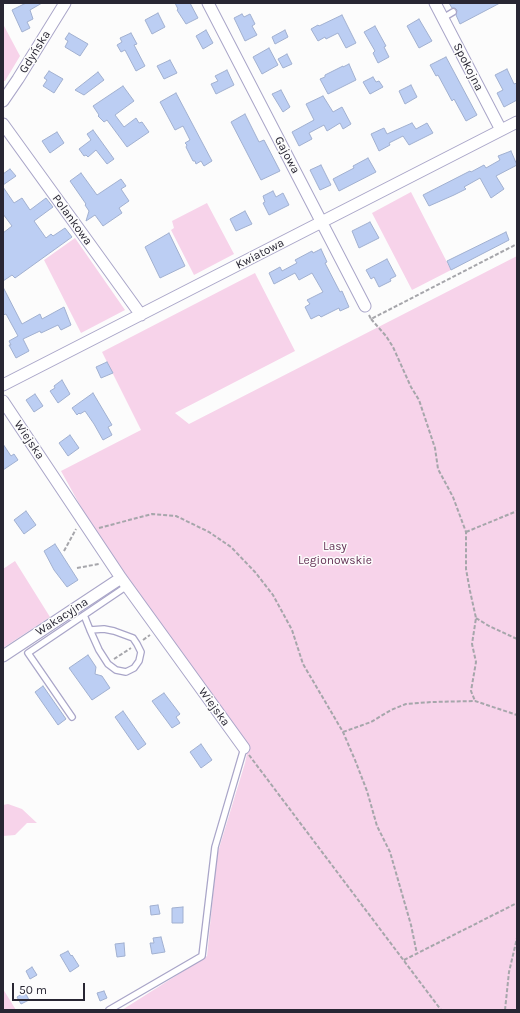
<!DOCTYPE html>
<meta charset="utf-8">
<style>
body{margin:0}
#map{position:relative;width:520px;height:1013px;overflow:hidden;background:#fcfcfc;font-family:Karla,sans-serif}
canvas{display:block}
.frame{position:absolute;inset:0;border:4px solid #282633;pointer-events:none}
.scale{position:absolute;left:12px;top:983px;width:73px;height:18px;box-sizing:border-box;border:2px solid #282633;border-top:0;padding-left:5px;font-size:12px;line-height:14px;white-space:nowrap;color:#282633;-webkit-text-stroke:3px #fcfcfc;paint-order:stroke}
</style>
<div id="map">
<canvas width="520" height="1013"></canvas>
<div class="frame"></div>
<div class="scale">50 m</div>
</div>
<script>
const ctx = document.querySelector('canvas').getContext('2d');
ctx.lineJoin = 'round';
function fill(path, color) {
  ctx.fillStyle = color;
  ctx.fill(path, 'evenodd');
}
function poly(rows) {
  const path = new Path2D();
  for (const r of rows) {
    path.moveTo(r[0], r[1]);
    for (let i = 2; i < r.length; i += 2) path.lineTo(r[i], r[i + 1]);
  }
  return path;
}
function trace(path, color, width, dash) {
  ctx.strokeStyle = color;
  ctx.lineWidth = width;
  ctx.lineCap = dash ? 'butt' : 'round';
  ctx.setLineDash(dash || []);
  ctx.stroke(path);
}
function label(font, color, halo, rows, align = 'center') {
  ctx.font = font + ' Karla,sans-serif';
  ctx.lineWidth = 3;
  ctx.setLineDash([]);
  ctx.textBaseline = 'middle';
  ctx.strokeStyle = halo;
  ctx.fillStyle = color;
  for (const [text, x, y, turn = 0] of rows) {
    ctx.save();
    ctx.translate(x, y);
    ctx.rotate((+turn || 0) * Math.PI / 180);
    ctx.textAlign = isNaN(turn) ? turn : align;
    if (halo) ctx.strokeText(text, 0, 0);
    ctx.fillText(text, 0, 0);
    ctx.restore();
  }
}
fill(poly([
 [3,24,20,56,5,81,3,81],
 [411,192,451,270,412,290,372,213],
 [207,203,234,254,194,275,171,230,174,228,172,221],
 [75,238,125,310,81,333,44,260],
 [517,256,517,1010,122,1010,207,956,217,855,245,763,248,749,186,663,86,516,61,471,141,430,102,352,255,273,295,351,175,413,189,424],
 [15,561,50,617,3,648,3,569],
 [8,804,22,809,37,823,27,823,15,835,3,836,3,805],
 [3,989,16,1010,3,1010]
]), '#f7d3ea');
const building = poly([
 [26,3,42,3,30,10,33,19,27,22,30,28,22,32,12,10,26,3],
 [175,3,190,3,198,18,186,24,177,10,178,9,175,3],
 [449,3,500,3,460,24,456,15,457,10,455,8,452,8,449,3],
 [158,13,165,27,152,34,145,20,158,13],
 [242,14,244,17,250,14,255,24,252,26,257,35,245,41,234,18,242,14],
 [342,15,356,43,346,48,338,33,326,39,325,37,318,41,311,29,318,25,319,26,342,15],
 [419,19,432,41,419,48,407,26,419,19],
 [375,26,386,46,384,47,389,57,378,63,373,53,375,51,364,32,375,26],
 [206,30,213,43,203,49,196,36,206,30],
 [285,30,288,37,275,44,272,37,285,30],
 [69,33,88,44,80,56,65,47,68,41,65,39,69,33],
 [131,33,137,44,134,45,145,66,136,71,125,50,121,52,117,45,122,42,120,38,131,33],
 [269,48,278,65,262,74,253,57,269,48],
 [287,54,292,64,283,68,278,59,287,54],
 [446,57,477,115,466,121,454,99,452,101,438,75,436,76,430,65,446,57],
 [170,60,177,73,164,79,157,66,170,60],
 [349,64,356,80,328,94,320,79,325,77,325,75,343,66,343,67,349,64],
 [507,69,514,84,517,83,517,100,504,107,497,93,503,90,495,75,507,69],
 [227,70,234,85,216,94,211,84,218,81,215,76,227,70],
 [49,71,63,79,54,93,43,86,47,80,44,78,49,71],
 [98,72,104,80,84,95,75,90,98,72],
 [373,77,376,82,379,81,383,87,370,94,363,82,373,77],
 [411,85,417,97,405,104,399,91,411,85],
 [123,86,134,101,115,115,124,127,136,118,139,123,142,122,149,132,127,147,107,120,104,122,98,116,99,115,93,106,123,86],
 [281,90,290,107,283,112,272,94,281,90],
 [176,93,212,161,204,166,201,161,196,164,195,161,193,161,186,147,187,145,185,143,190,140,183,126,175,130,160,102,176,93],
 [323,96,333,112,342,107,351,124,343,129,340,123,327,131,324,125,309,133,312,139,299,146,292,132,314,120,306,104,323,96],
 [245,114,259,142,264,140,280,171,261,180,231,122,245,114],
 [412,123,416,129,427,123,433,133,409,145,403,136,389,143,390,145,379,151,371,134,384,128,387,134,412,123],
 [93,130,114,159,107,164,96,150,88,157,86,155,84,156,79,149,91,140,87,134,93,130],
 [57,132,64,143,50,153,42,141,57,132],
 [511,151,517,165,496,176,504,189,491,198,480,178,464,187,466,189,454,195,429,206,423,195,470,171,471,172,484,165,486,168,500,160,498,156,511,151],
 [368,158,376,172,339,191,333,179,354,168,353,166,368,158],
 [321,165,331,185,320,190,310,170,321,165],
 [10,169,16,176,3,185,3,174,10,169],
 [81,173,97,195,121,179,126,186,121,189,129,201,119,208,122,213,103,226,95,215,86,221,89,211,85,205,86,204,70,181,81,173],
 [3,187,14,203,22,198,30,210,46,198,53,207,34,221,46,238,51,234,53,236,65,228,72,237,15,278,12,275,3,281,3,233,12,226,3,214,3,187],
 [273,191,276,197,283,193,289,205,269,215,263,203,265,202,263,196,273,191],
 [245,211,252,224,236,231,230,219,245,211],
 [370,222,379,238,359,248,352,231,370,222],
 [506,232,509,240,451,270,447,261,506,232],
 [169,233,185,266,160,278,145,247,169,233],
 [321,249,327,262,325,263,340,292,342,291,349,307,340,311,339,308,321,317,319,315,311,319,305,307,310,304,307,300,323,292,312,273,299,280,295,273,274,284,269,273,280,267,282,271,297,263,295,260,312,251,313,253,321,249],
 [387,259,396,276,390,279,391,281,379,287,374,277,371,279,366,270,387,259],
 [3,287,22,324,40,314,42,319,64,307,71,325,61,330,58,325,41,333,40,331,23,339,29,351,16,358,9,345,11,345,9,341,18,336,6,314,3,315,3,287],
 [107,362,113,373,101,378,96,367,107,362],
 [62,380,70,394,58,403,50,391,55,388,54,386,62,380],
 [93,393,112,425,108,427,112,435,103,440,94,424,85,411,80,414,79,413,77,415,72,408,93,393],
 [35,394,43,406,34,412,26,400,35,394],
 [70,435,79,448,68,456,59,443,70,435],
 [3,444,11,456,14,454,18,460,3,470,3,444],
 [26,511,36,525,24,534,14,520,26,511],
 [55,544,78,580,67,587,54,570,44,551,55,544],
 [88,655,96,667,95,674,102,676,110,688,92,700,69,668,88,655],
 [43,686,66,719,58,725,35,692,43,686],
 [164,693,180,714,176,717,180,723,172,728,152,701,164,693],
 [123,711,146,744,138,750,115,717,123,711],
 [201,744,212,760,201,768,190,752,201,744],
 [158,905,160,914,151,915,150,906,158,905],
 [183,907,183,923,172,923,172,908,183,907],
 [161,937,165,952,152,954,150,943,154,943,153,938,161,937],
 [124,943,125,956,117,957,115,944,124,943],
 [68,951,71,956,72,955,79,966,70,972,60,955,68,951],
 [32,967,37,975,30,979,26,971,32,967],
 [104,991,107,998,100,1001,97,993,104,991],
 [25,992,29,1000,21,1004,17,997,25,992]
]);
fill(building, '#bccef3');
trace(building, '#a1b0d0', 1);
const service = poly([
 [443,18,453,12],
 [84,615,90,630,99,650,108,664,116,670,126,672,134,668,139,661,141,652,137,644,133,638,114,631,104,629,90,630],
 [72,717,28,653,127,586],
 [109,1010,202,956,215,847,244,748]
]);
const minor = poly([
 [208,3,365,306],
 [435,3,501,130],
 [3,101,18,79,65,3],
 [3,124,141,315],
 [3,385,517,122],
 [3,401,121,578,244,748],
 [3,656,121,578]
]);
trace(service, '#a9a5c8', 8);
trace(minor, '#a9a5c8', 13);
trace(poly([
 [369,315,371,319,517,244],
 [371,319,386,336,393,347,411,387,419,400,435,448,438,469,453,497,466,532,466,569,470,591,476,618,472,644,476,662,471,691,475,701],
 [99,528,152,514,176,516,209,532,231,547,255,572,273,595,292,630,303,664,343,732,355,760,367,791,377,826,390,852,411,925,417,954],
 [466,532,517,511],
 [64,551,76,529],
 [77,568,99,564],
 [476,618,489,626,517,639],
 [143,640,150,635],
 [114,659,131,648],
 [343,732,371,722,391,710,406,704,432,702,475,701,517,715],
 [249,755,441,1010],
 [404,960,517,903],
 [505,1010,509,972,517,938]
]), '#a6a6ab', 2, [4, 2]);
trace(service, '#fff', 5.5);
trace(minor, '#fff', 11);
label('12px', '#282633', '#fcfcfc', [
 ["Gdyńska",35,52,-58],
 ["Spokojna",468,67,63],
 ["Gajowa",287,155,62],
 ["Polankowa",72,220,54],
 ["Kwiatowa",260,254,-27],
 ["Wiejska",29,440,56],
 ["Wakacyjna",62,617,-33],
 ["Wiejska",214,707,54]
]);
label('12px', '#663457', '#fcfcfc', [
 ["Lasy",335,547],
 ["Legionowskie",335,561]
]);
</script>
